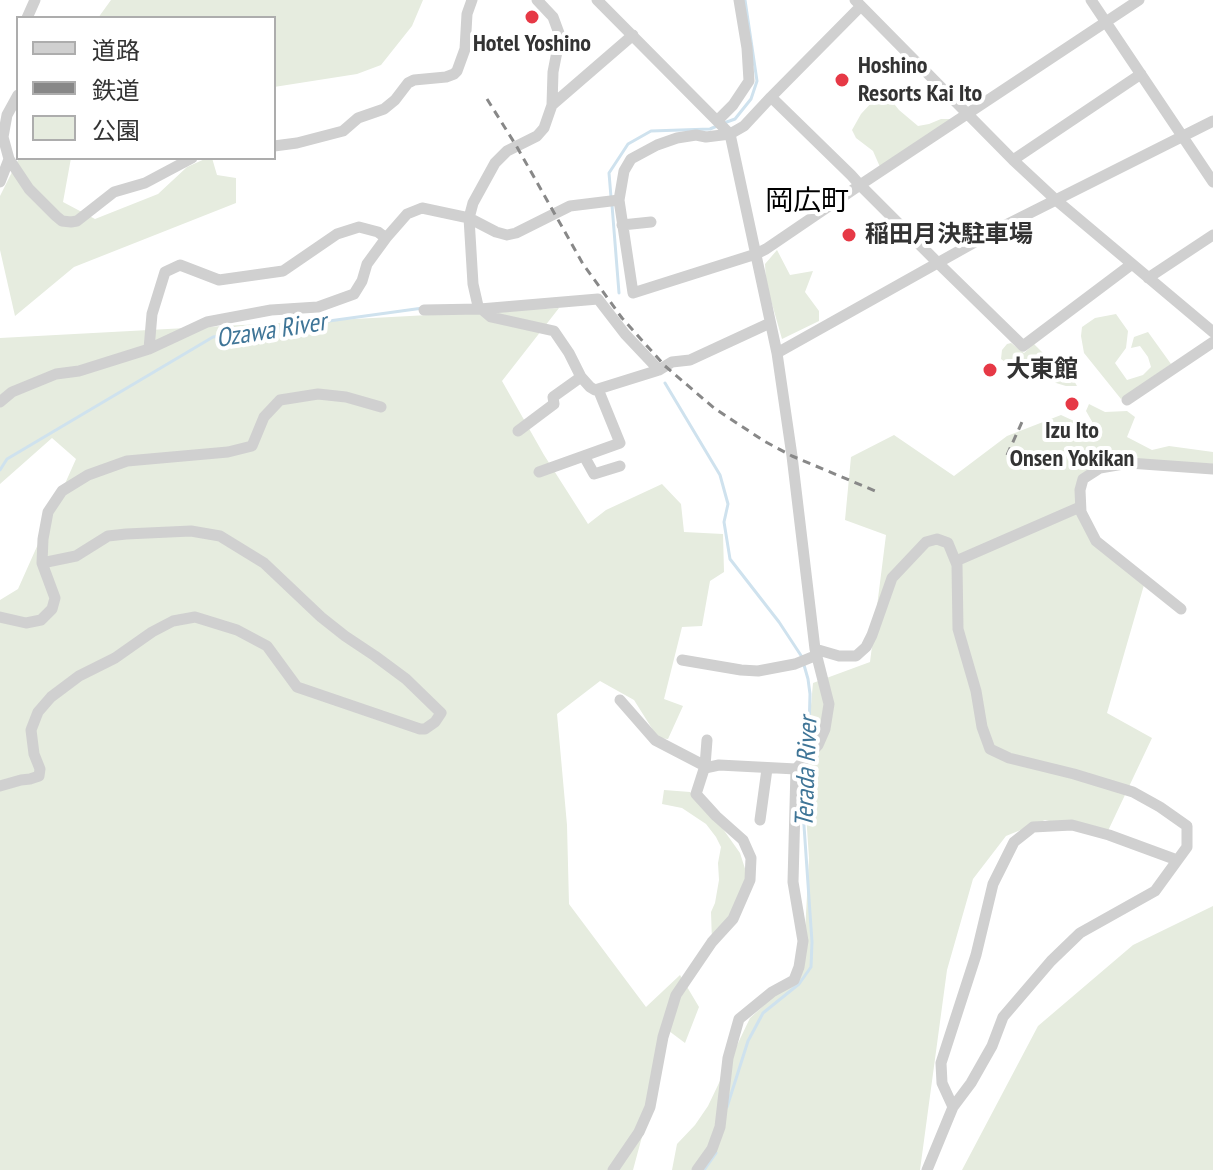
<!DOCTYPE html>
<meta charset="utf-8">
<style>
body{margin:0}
#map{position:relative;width:1213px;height:1170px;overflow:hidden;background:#fff;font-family:"PT Sans Narrow","Noto Sans JP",sans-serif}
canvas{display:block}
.legend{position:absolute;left:16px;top:16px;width:260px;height:144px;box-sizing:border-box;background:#fff;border:2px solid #adadad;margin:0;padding:10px 14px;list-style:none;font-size:24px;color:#333}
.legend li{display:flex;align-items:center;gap:16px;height:40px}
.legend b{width:40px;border:2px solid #adadad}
</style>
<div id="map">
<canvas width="1213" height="1170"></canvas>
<ul class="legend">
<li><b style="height:10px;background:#d0d0d0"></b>道路</li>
<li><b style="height:10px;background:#888"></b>鉄道</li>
<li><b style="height:22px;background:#e6ecdf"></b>公園</li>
</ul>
</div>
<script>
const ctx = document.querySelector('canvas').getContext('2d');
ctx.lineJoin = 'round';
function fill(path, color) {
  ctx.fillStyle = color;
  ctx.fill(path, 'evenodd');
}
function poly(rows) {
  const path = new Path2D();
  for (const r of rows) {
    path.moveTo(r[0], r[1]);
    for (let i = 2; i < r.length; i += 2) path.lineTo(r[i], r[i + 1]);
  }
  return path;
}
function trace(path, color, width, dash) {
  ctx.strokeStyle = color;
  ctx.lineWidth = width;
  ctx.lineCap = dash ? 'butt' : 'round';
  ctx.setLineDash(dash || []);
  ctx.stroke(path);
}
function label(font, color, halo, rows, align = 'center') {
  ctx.font = font + ' "PT Sans Narrow","Noto Sans JP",sans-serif';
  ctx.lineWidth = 8;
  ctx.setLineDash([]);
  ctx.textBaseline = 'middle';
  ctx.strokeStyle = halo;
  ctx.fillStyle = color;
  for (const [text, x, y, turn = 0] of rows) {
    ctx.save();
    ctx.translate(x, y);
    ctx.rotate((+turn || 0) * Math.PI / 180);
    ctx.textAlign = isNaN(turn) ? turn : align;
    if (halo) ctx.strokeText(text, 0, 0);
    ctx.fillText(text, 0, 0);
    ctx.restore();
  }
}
fill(poly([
 [111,0,423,0,412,26,381,65,357,74,274,87,274,18,98,18],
 [887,95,899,110,918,126,929,124,941,119,951,119,880,167,873,151,856,138,852,130,861,114,872,102],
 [19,158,71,158,63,202,95,219,158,194,187,167,207,158,212,158,217,175,236,178,236,203,74,267,15,316,0,250,0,196],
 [777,250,790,275,813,271,805,292,819,311,819,321,782,339,766,283,765,264],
 [559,308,502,381,544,455,588,524,606,510,662,484,681,504,684,532,723,534,724,572,710,581,702,626,682,627,664,699,683,706,668,739,658,738,634,700,600,681,557,714,567,825,569,904,646,1007,680,975,699,1007,685,1043,665,1028,650,1107,633,1170,0,1170,0,600,18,589,76,459,52,438,0,484,0,338],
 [1116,314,1128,331,1126,348,1115,363,1127,380,1143,375,1151,367,1148,357,1140,346,1131,348,1134,337,1148,332,1171,364,1121,399,1084,353,1081,336,1082,327,1095,318],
 [1011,343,1024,353,1034,344,1045,355,1063,361,1077,386,1066,386,1056,383,1045,373,1008,364,1001,359,1002,350,1007,344],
 [1089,404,1105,412,1127,411,1135,417,1127,437,1152,450,1169,446,1213,452,1213,464,1118,458,1108,461,1080,489,1088,525,1144,585,1107,713,1152,738,1106,835,1045,820,1006,836,973,879,947,970,920,1170,672,1170,677,1144,695,1125,708,1106,750,1018,803,970,809,858,804,784,813,683,870,662,886,535,845,520,851,457,894,435,954,476,1007,436,1061,415,1098,432,1086,411],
 [664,790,690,792,711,812,740,853,748,878,742,905,712,942,711,912,715,903,719,880,718,863,721,847,716,837,706,824,682,808,662,804],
 [1213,906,1213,1170,962,1170,1038,1026,1133,945]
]), '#e6ecdf');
trace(poly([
 [724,123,735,119,751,99,757,81,745,0],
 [611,197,609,173,628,144,651,131,710,129,717,126],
 [612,205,619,293],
 [665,383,720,475,728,504,724,522,730,559,779,622,802,657],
 [0,470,7,459,213,337,423,308],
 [804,665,808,679,810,694,809,730,806,752],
 [727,1107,748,1041,763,1013,799,984,811,967,812,942,801,782,803,767],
 [704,1170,716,1153]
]), '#cfe2ee', 3);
trace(poly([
 [537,0,553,17,560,36,553,72,552,105],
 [597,0,730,134,777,353,792,456,815,649,829,704,825,729,818,745,796,769,719,765,705,768,705,766,655,740,620,700],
 [855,0,1013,160,1056,200,1213,332],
 [1091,0,1213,182],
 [27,18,35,0],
 [633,35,552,105,544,128,537,136,507,151,495,163,473,203,469,218,473,284,478,306,491,317,554,331,569,353,581,377,590,387,595,390,659,370,672,362,690,360,770,323],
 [771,97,861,6],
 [718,120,733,105,749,81,747,48,739,0],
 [274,146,297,143,343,131,358,118,384,109,395,100,408,83,414,80,446,77,454,74,457,71,465,49,467,14,472,0],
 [9,159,29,189,56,216,62,221,71,222,77,221,114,192,145,183,192,158],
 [1013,160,1141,74],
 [0,182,9,159,3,137,7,115,18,95],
 [622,225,651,222],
 [1132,264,1023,346,938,263,860,185,851,175,771,97,744,126,730,134,706,137,696,135,677,138,657,145,631,159,624,171,619,200,633,293,756,254,766,249,860,185,1139,0],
 [1148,278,1213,235],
 [424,310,480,309,598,299,625,334,659,370],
 [149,349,152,314,165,272,180,265,219,280,283,271,337,234,359,227,378,232,386,238,407,214,422,208,469,218,496,232,507,235,516,233,570,206,619,200],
 [777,353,1000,228,1213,121],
 [1127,400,1213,342],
 [0,402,12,392,56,374,79,371,149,349,207,322,271,310,318,307,354,294,362,281,367,264,386,238],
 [518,431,554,404,553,397,581,377],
 [584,456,594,474,620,466],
 [539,472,620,443,598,389],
 [956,561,1080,507],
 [42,563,43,539,48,512,62,491,88,475,127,461,228,452,252,446,264,417,280,400,318,394,346,397,381,407],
 [1181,609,1096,541,1081,512,1080,490,1083,479,1100,468,1129,463,1213,469],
 [0,617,26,623,41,620,52,609,55,598,42,563,76,556,108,536,126,534,191,531,220,536,264,563,321,617,345,636,375,656,406,679,441,713,435,722,425,729,420,729,297,687,267,646,237,630,195,617,173,621,152,632,115,658,79,676,51,697,38,712,31,730,34,754,40,769,39,776,30,779,21,780,0,786],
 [815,649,839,656,856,656,866,647,872,635,892,578,926,542,937,539,948,543,957,565,958,629,976,691,982,727,990,749,1009,758,1074,774,1133,792,1160,807,1187,826,1187,847,1155,891,1080,933,1051,961,1003,1017,992,1046,971,1083,953,1107,927,1170],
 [682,660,741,670,758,671,795,664,817,655],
 [760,820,767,769],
 [953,1107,942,1083,941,1063,976,955,993,884,1014,842,1033,827,1072,825,1109,835,1177,860],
 [613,1170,639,1132,650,1107,663,1037,676,995,712,942,733,919,750,880,751,858,743,840,716,816,696,794,705,766,707,740],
 [697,1170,712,1149,720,1127,728,1058,739,1019,772,992,794,980,799,967,803,941,793,882,796,769]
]), '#d0d0d0', 11);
trace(poly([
 [487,99,517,147,583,264,622,318,665,366,714,408,764,441,792,456,880,493],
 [1007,455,1022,422]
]), '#888', 3, [8, 6]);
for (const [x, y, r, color] of [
 [532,17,8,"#e63946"],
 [842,80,8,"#e63946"],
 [849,235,8,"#e63946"],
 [990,370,8,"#e63946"],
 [1072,404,8,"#e63946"]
]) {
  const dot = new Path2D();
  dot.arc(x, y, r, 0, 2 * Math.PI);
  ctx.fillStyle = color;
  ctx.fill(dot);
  trace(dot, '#fff', 3);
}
label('bold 24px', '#333', '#fff', [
 ["Hotel Yoshino",532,44,"center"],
 ["Hoshino",858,66],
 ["Resorts Kai Ito",858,94],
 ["稲田月決駐車場",865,235],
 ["大東館",1006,370],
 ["Izu Ito",1072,431,"center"],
 ["Onsen Yokikan",1072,459,"center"]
], 'left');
label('italic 26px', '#3f7597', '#fff', [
 ["Ozawa River",271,331,-9],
 ["Terada River",807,772,-88]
]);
label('28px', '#000', '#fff', [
 ["岡広町",807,202]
]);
</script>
